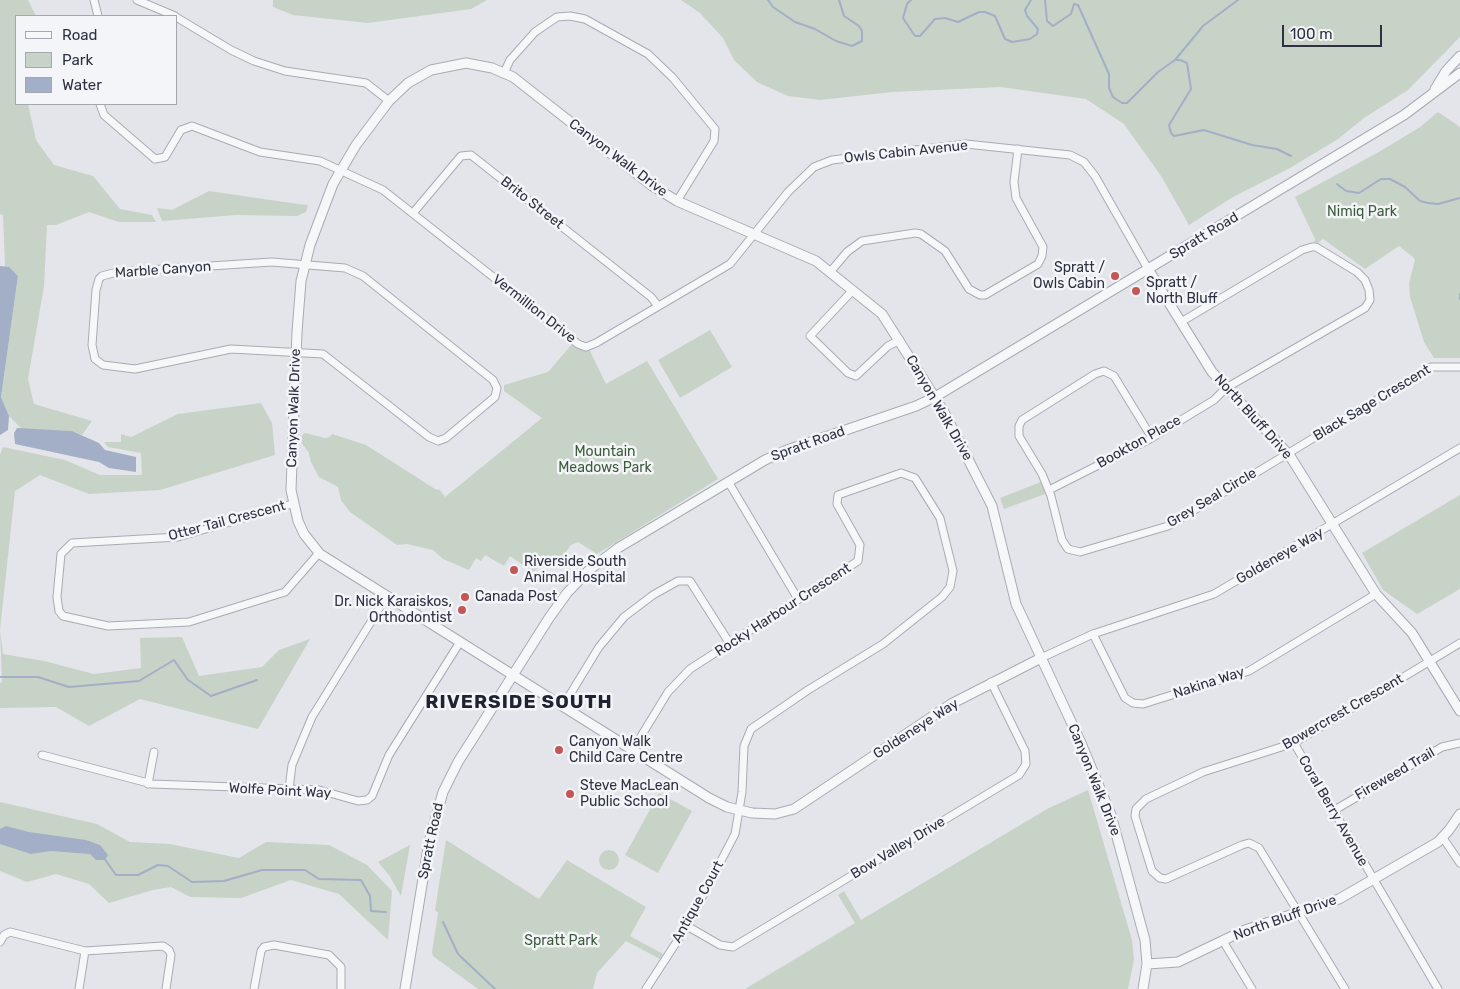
<!DOCTYPE html>
<style>
body{margin:0}
#map{position:relative;width:1460px;height:989px;overflow:hidden;background:#e4e5ea;font-family:Rubik,sans-serif}
canvas{display:block}
.legend{position:absolute;left:15px;top:15px;width:162px;height:90px;box-sizing:border-box;background:#f3f5f8;border:1px solid #a4a7af;margin:0;padding:6px 9px;list-style:none;font-size:15px;color:#2d3141}
.legend li{display:flex;align-items:center;gap:10px;height:25px}
.legend b{width:25px;border:1px solid #a4a7af}
.scale{position:absolute;left:1282px;top:25px;width:100px;height:22px;box-sizing:border-box;border:2px solid #2d3141;border-top:0;padding-left:6px;font-size:15px;line-height:18px;white-space:nowrap;color:#2d3141;-webkit-text-stroke:4px #f3f5f8;paint-order:stroke}
</style>
<div id="map">
<canvas width="1460" height="989"></canvas>
<ul class="legend">
<li><b style="height:6px;background:#f6f7f9"></b>Road</li>
<li><b style="height:14px;background:#c7d3c6"></b>Park</li>
<li><b style="height:14px;background:#a3afc6"></b>Water</li>
</ul>
<div class="scale">100 m</div>
</div>
<script>
const ctx = document.querySelector('canvas').getContext('2d');
ctx.lineJoin = 'round';
function fill(path, color) {
  ctx.fillStyle = color;
  ctx.fill(path, 'evenodd');
}
function poly(rows) {
  const path = new Path2D();
  for (const r of rows) {
    if (r.length === 3) {
      path.moveTo(r[0] + r[2], r[1]);
      path.arc(r[0], r[1], r[2], 0, 2 * Math.PI);
      continue;
    }
    path.moveTo(r[0], r[1]);
    for (let i = 2; i < r.length; i += 2) path.lineTo(r[i], r[i + 1]);
  }
  return path;
}
function trace(path, color, width, dash) {
  ctx.strokeStyle = color;
  ctx.lineWidth = width;
  ctx.lineCap = dash ? 'butt' : 'round';
  ctx.setLineDash(dash || []);
  ctx.stroke(path);
}
function label(font, color, halo, rows, align = 'center') {
  ctx.font = font + ' Rubik,sans-serif';
  ctx.lineWidth = 5;
  ctx.setLineDash([]);
  ctx.textBaseline = 'middle';
  ctx.strokeStyle = halo;
  ctx.fillStyle = color;
  for (const [text, x, y, turn = 0] of rows) {
    ctx.save();
    ctx.translate(x, y);
    ctx.rotate((+turn || 0) * Math.PI / 180);
    ctx.textAlign = isNaN(turn) ? turn : align;
    if (halo) ctx.strokeText(text, 0, 0);
    ctx.fillText(text, 0, 0);
    ctx.restore();
  }
}
fill(poly([
 [0,0,28,0,36,16,16,16,16,104,28,104,36,140,54,165,93,176,120,209,152,215,156,222,119,222,89,212,56,225,47,225,44,286,28,379,34,404,92,421,82,435,72,431,22,429,9,416,1,397,18,276,5,266,3,215,0,214],
 [273,0,487,0,471,9,368,23,293,15,273,7],
 [681,0,1460,0,1460,37,1408,90,1364,118,1338,139,1290,168,1233,197,1189,225,1161,176,1124,124,1086,99,1001,87,892,92,820,100,788,96,757,82,734,60,723,38,700,13],
 [1438,112,1460,127,1460,358,1434,358,1424,342,1410,297,1409,283,1415,260,1413,257,1399,246,1365,269,1323,239,1318,243,1314,242,1315,239,1295,197,1379,152,1420,127],
 [209,191,298,204,308,205,306,212,297,216,236,215,162,221,157,208,172,210],
 [710,330,732,367,680,398,658,360],
 [572,344,581,350,590,351,606,384,647,361,718,479,597,554,578,542,571,545,563,556,548,560,533,572,510,556,504,566,485,555,481,561,476,558,469,570,443,559,433,550,407,544,397,545,350,512,341,500,338,487,319,477,311,462,309,453,301,442,302,435,305,433,325,438,330,437,332,434,366,445,435,489,440,490,445,497,542,418,504,391,504,385,548,372],
 [261,403,272,423,275,455,160,490,89,494,40,475,15,491,0,630,0,455,3,447,65,460,100,475,142,475,141,453,108,447,104,442,121,442,121,434,131,437,178,414],
 [1041,482,1045,494,1004,509,1000,498],
 [1460,495,1460,589,1417,614,1383,590,1362,553],
 [0,630,3,654,44,661,94,674,141,668,140,638,182,637,199,676,262,667,279,650,310,639,258,729,140,699,89,726,56,707,0,708,0,683,2,682],
 [1088,790,1132,940,1134,960,1128,989,745,989,855,923,838,895,844,891,861,920,1047,809],
 [659,793,692,811,658,873,625,855],
 [0,802,97,824,130,842,170,844,239,858,266,842,329,845,367,865,392,891,388,940,339,894,291,880,241,898,190,897,171,887,153,890,109,903,89,884,56,874,27,882,0,871],
 [446,840,539,899,567,860,646,907,630,936,663,954,660,959,626,941,597,973,593,989,478,989,433,956,432,952,438,913,435,910],
 [410,845,401,896,389,875,378,862],
 [609,860,10]
]), '#c7d3c6');
fill(poly([
 [0,266,9,267,18,276,1,397,9,416,8,430,0,435],
 [17,428,72,431,99,443,105,450,136,457,136,472,109,468,99,462,15,444,14,433],
 [6,826,29,832,86,840,100,845,108,855,105,860,96,860,90,854,51,851,31,854,0,844,0,829]
]), '#a3afc6');
trace(poly([
 [768,0,773,7,795,22,815,29,836,41,852,46,862,41,862,31,859,26,844,16,839,0],
 [911,0,907,4,903,18,915,36,920,36,935,19,945,18,958,22,979,12,985,12,995,16,1005,39,1012,42,1030,39,1037,34,1038,29,1027,16,1025,10,1031,0],
 [1045,0,1047,21,1053,26,1071,14,1074,4,1078,5,1109,74,1109,88,1113,97,1122,103,1127,103,1158,72,1175,60,1180,60,1187,63,1191,89,1169,125,1171,133,1174,136,1204,130,1252,145,1277,149,1291,156],
 [1175,60,1203,26,1238,0],
 [1337,184,1346,191,1359,193,1381,179,1390,179,1405,187,1420,201,1428,203,1438,204,1460,198],
 [1460,294,1460,299],
 [0,677,38,677,69,687,139,681,174,660,188,680,211,696,257,680],
 [104,858,116,875,138,875,158,865,168,866,192,882,224,881,262,870,305,870,319,879,361,880,370,896,371,911,386,912],
 [443,922,458,954,495,989]
]), '#a3afc6', 2);
const minor = poly([
 [94,0,98,16],
 [137,0,175,16],
 [176,17,231,50,254,61,285,71,366,83,389,101],
 [504,73,510,60,535,32,557,17,570,16,585,19,648,54,673,78,715,129,714,141,677,201],
 [100,104,104,115,155,159,165,157,181,130,192,126,260,152,320,161,383,190,578,344,586,347,596,343,730,264,788,192,814,167,832,160,966,144,1070,155,1084,162,1095,176,1148,269],
 [413,213,461,156,471,155,651,297,658,306],
 [272,262,345,268,363,276,493,380,497,388,495,397,446,438,438,441,429,437,323,354,231,349,135,369,103,365,95,359,92,345,96,290,99,279,102,276,117,272,272,262],
 [831,271,847,252,862,241,915,233,921,234,945,251,969,289,980,295,985,295,1038,264,1042,256,1043,247,1016,198,1014,182,1018,149],
 [853,290,810,336,848,373,856,376,888,346,900,340],
 [1152,438,1114,376,1104,371,1095,374,1022,420,1019,426,1019,436,1042,474,1051,496,1062,540,1068,549,1080,552,1168,526,1431,367,1460,367],
 [729,483,798,599],
 [1049,490,1150,439,1214,400,1226,388,1365,308,1370,300,1369,290,1365,280,1357,272,1316,247,1312,247,1302,250,1181,322],
 [292,504,178,537,72,543,61,554,57,597,59,611,63,616,108,626,189,622,285,592,319,553],
 [1093,634,1125,698,1133,703,1143,704,1249,671,1376,594],
 [1041,658,1093,634,1214,594,1460,448],
 [563,706,599,647,624,617,653,595,678,581,690,581,730,644],
 [1294,743,1438,989],
 [632,751,668,692,690,669,858,561,860,545,837,504,838,495,901,473,915,478,940,518,953,571,950,587,942,597,883,644,808,690,751,729,744,746,742,792,735,834,687,926,646,989],
 [42,755,152,784,319,790,358,801,367,800,372,796,389,755,460,642],
 [148,784,154,752],
 [289,789,292,765,312,717,387,596],
 [1333,811,1442,747,1460,743],
 [1443,838,1460,863],
 [687,926,720,945,733,947,1019,775,1026,764,1025,751,991,682],
 [1223,941,1252,989],
 [0,942,4,935,10,932,85,951,163,946,169,950,171,955,166,989],
 [79,989,85,951],
 [254,989,261,951,264,947,274,945,329,955,341,967,341,989],
 [1345,989,1259,848,1249,843,1242,845,1166,879,1160,878,1152,871,1135,816,1136,809,1146,799,1203,772,1294,743,1460,643]
]);
const tertiary = poly([
 [1435,89,1446,71,1460,56],
 [1148,269,1212,372,1290,456,1376,594,1412,633,1460,711],
 [1041,658,951,704,794,809,775,814,752,813,727,807,709,798,320,554,304,534,298,521,291,490,297,332,301,281,310,245,333,184,356,145,389,101,408,83,431,70,466,63,492,68,513,77,651,185,677,201,816,261,882,314,944,412,992,506,1016,604,1081,743,1111,815,1145,940,1147,964,1143,989],
 [1147,964,1178,962,1245,930,1339,899,1438,842,1449,830,1460,814],
 [405,989,429,842,443,792,458,762,549,618,567,593,588,571,618,548,765,460,787,450,916,406,935,397,1404,115,1460,73]
]);
trace(minor, '#a9abb4', 9);
trace(tertiary, '#a9abb4', 11);
trace(minor, '#f6f7f9', 7);
trace(tertiary, '#f6f7f9', 9);
for (const [x, y, r, color] of [
 [1115,276,5,"#c25756"],
 [1136,291,5,"#c25756"],
 [514,570,5,"#c25756"],
 [465,597,5,"#c25756"],
 [462,610,5,"#c25756"],
 [559,750,5,"#c25756"],
 [570,794,5,"#c25756"]
]) {
  const dot = new Path2D();
  dot.arc(x, y, r, 0, 2 * Math.PI);
  ctx.fillStyle = color;
  ctx.fill(dot);
  trace(dot, '#f3f5f8', 2);
}
label('14px', '#2d3141', '#f3f5f8', [
 ["Owls Cabin Avenue",906,152,-6],
 ["Canyon Walk Drive",618,158,37],
 ["Brito Street",532,203,38],
 ["Spratt Road",1204,236,-31],
 ["Marble Canyon",163,270,-4],
 ["Vermillion Drive",534,309,38],
 ["Black Sage Crescent",1372,403,-31],
 ["Canyon Walk Drive",294,408,-88],
 ["Canyon Walk Drive",939,408,60],
 ["North Bluff Drive",1253,417,48],
 ["Bookton Place",1139,442,-29],
 ["Spratt Road",808,444,-20],
 ["Grey Seal Circle",1212,498,-31],
 ["Otter Tail Crescent",227,521,-15],
 ["Goldeneye Way",1280,556,-30],
 ["Rocky Harbour Crescent",783,610,-33],
 ["Nakina Way",1209,683,-18],
 ["Bowercrest Crescent",1343,712,-30],
 ["Goldeneye Way",916,729,-33],
 ["Fireweed Trail",1395,774,-30],
 ["Canyon Walk Drive",1094,780,68],
 ["Wolfe Point Way",280,791,3],
 ["Coral Berry Avenue",1333,811,60],
 ["Spratt Road",431,841,-78],
 ["Bow Valley Drive",898,848,-31],
 ["Antique Court",698,902,-61],
 ["North Bluff Drive",1285,918,-20]
]);
label('14px', '#3d5c3c', '#f3f5f8', [
 ["Nimiq Park",1362,212],
 ["Mountain",605,452],
 ["Meadows Park",605,468],
 ["Spratt Park",561,941]
]);
label('14px', '#2d3141', '#f3f5f8', [
 ["Spratt /",1105,268,"right"],
 ["Owls Cabin",1105,284,"right"],
 ["Spratt /",1146,283],
 ["North Bluff",1146,299],
 ["Riverside South",524,562],
 ["Animal Hospital",524,578],
 ["Canada Post",475,597],
 ["Dr. Nick Karaiskos,",452,602,"right"],
 ["Orthodontist",452,618,"right"],
 ["Canyon Walk",569,742],
 ["Child Care Centre",569,758],
 ["Steve MacLean",580,786],
 ["Public School",580,802]
], 'left');
ctx.letterSpacing = '1px';
label('bold 19px', '#1f2332', '#f3f5f8', [
 ["RIVERSIDE SOUTH",519,703]
]);
ctx.letterSpacing = '0px';
</script>
